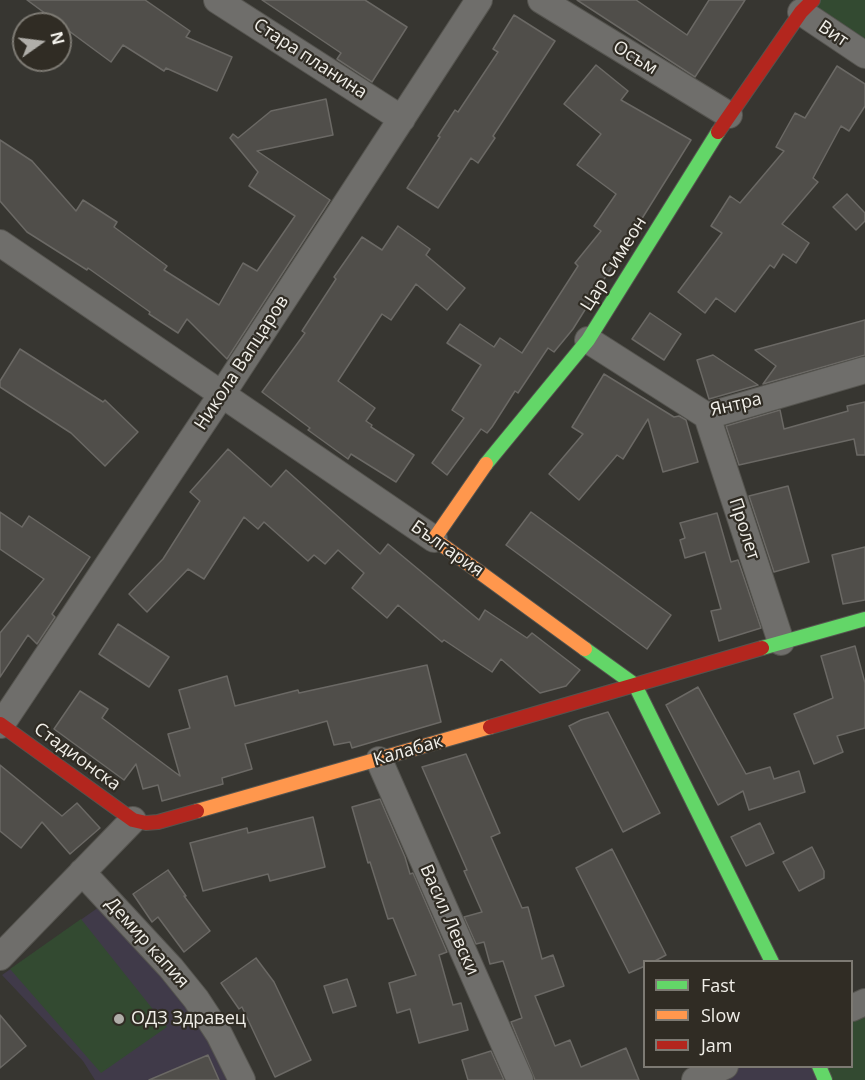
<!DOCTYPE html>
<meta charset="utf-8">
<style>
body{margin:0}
#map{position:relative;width:865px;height:1080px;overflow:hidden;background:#373631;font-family:"Open Sans",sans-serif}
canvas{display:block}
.legend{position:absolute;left:643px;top:960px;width:210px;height:108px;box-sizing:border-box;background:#302c24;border:2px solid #7d7a73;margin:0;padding:8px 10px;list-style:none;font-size:18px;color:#f1efe9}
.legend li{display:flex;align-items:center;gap:12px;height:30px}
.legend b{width:30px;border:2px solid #7d7a73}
.north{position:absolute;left:12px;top:12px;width:60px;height:60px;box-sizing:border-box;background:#302c24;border:2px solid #7d7a73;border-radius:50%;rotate:76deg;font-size:16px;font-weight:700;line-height:24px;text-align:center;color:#f1efe9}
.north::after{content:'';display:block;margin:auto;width:21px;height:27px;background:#b0aea9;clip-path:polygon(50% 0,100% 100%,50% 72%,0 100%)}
</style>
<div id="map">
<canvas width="865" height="1080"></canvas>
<ul class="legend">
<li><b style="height:8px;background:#63d668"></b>Fast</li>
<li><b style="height:8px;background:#ff974d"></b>Slow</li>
<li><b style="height:8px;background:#b3261e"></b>Jam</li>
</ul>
<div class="north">N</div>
</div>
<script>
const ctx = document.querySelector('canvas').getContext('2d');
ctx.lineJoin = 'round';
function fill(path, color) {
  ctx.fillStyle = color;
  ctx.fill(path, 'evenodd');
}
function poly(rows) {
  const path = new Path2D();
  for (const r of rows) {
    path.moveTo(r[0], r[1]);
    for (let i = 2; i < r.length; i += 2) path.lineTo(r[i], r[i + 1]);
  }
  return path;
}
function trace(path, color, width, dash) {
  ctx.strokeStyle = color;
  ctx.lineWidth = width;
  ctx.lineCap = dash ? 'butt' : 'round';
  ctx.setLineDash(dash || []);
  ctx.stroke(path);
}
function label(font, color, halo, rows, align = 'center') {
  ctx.font = font + ' "Open Sans",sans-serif';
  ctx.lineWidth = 4.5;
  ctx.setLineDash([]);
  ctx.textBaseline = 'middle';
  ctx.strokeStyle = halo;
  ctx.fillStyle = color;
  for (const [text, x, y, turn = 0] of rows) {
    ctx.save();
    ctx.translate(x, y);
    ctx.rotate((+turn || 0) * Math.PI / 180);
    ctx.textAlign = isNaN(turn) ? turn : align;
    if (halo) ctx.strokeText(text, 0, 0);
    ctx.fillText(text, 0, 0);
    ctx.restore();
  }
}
fill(poly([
 [99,907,170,983,218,1055,229,1080,95,1080,83,1061,2,975],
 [725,1066,819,1067,825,1080,695,1080]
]), '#403a49');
fill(poly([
 [813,0,865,0,865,55,801,12],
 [81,919,167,1027,101,1073,10,969],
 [865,1002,865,1080,825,1080,819,1067,852,1066,852,1008]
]), '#334a31');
const building = poly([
 [27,0,145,0,190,31,186,37,232,57,217,91,166,68,164,71,123,45,111,62,27,0],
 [262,0,365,0,407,27,372,82,337,59,341,53,262,0],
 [577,0,636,0,687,35,709,0,745,0,695,77,577,0],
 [514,15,555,41,493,136,495,138,478,163,471,158,438,208,407,188,440,137,438,136,455,110,458,112,498,52,493,49,514,15],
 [596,65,628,91,621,100,691,140,573,329,554,352,548,348,518,393,515,391,492,427,487,433,481,429,447,475,432,463,464,418,452,410,481,365,447,343,460,324,494,347,500,338,522,353,578,266,575,263,601,231,594,226,616,194,577,165,601,134,564,104,596,65],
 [837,66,865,84,865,106,849,131,841,126,813,178,818,182,782,224,809,243,796,263,783,254,774,268,770,265,735,312,716,298,705,313,678,292,722,233,711,226,730,196,740,203,784,151,776,147,795,113,805,118,837,66],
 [326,99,333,135,257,151,330,200,227,359,187,319,178,333,149,314,150,312,88,268,87,270,27,232,0,201,0,140,32,161,76,211,83,200,117,222,114,227,167,266,164,270,219,305,243,263,257,271,295,216,249,186,258,172,230,138,233,134,238,138,271,111,326,99],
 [847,194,865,213,865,221,856,230,833,207,847,194],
 [398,226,430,249,426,255,465,288,447,310,416,284,391,320,382,314,338,381,375,408,366,421,372,425,371,427,414,455,396,482,351,454,348,459,308,430,310,428,262,392,305,333,302,331,336,279,334,277,362,237,382,250,398,226],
 [650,313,681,334,664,360,632,339,650,313],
 [865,320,865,355,763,384,776,366,755,350,865,320],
 [20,349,103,402,105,400,138,432,105,466,71,433,0,387,0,381,20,349],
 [713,355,758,385,709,399,697,360,713,355],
 [604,374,674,417,679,416,686,420,698,462,663,472,648,419,623,459,617,455,579,500,549,474,583,434,572,427,604,374],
 [865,402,865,455,857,455,854,439,739,465,726,426,780,410,784,429,848,411,847,406,865,402],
 [228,449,271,487,286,470,380,554,388,544,479,620,485,610,527,638,532,633,580,670,566,686,540,693,501,659,492,672,444,640,442,642,398,605,387,618,352,588,364,573,338,550,325,564,314,555,308,561,264,522,258,529,244,517,204,579,188,569,147,612,129,594,163,559,200,501,190,492,228,449],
 [788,486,809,562,774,572,749,496,788,486],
 [0,512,22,527,29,516,90,557,52,614,55,617,37,644,28,635,0,677,0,633,44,579,0,549,0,512],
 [531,512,671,615,647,649,506,545,531,512],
 [717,513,731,562,738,560,761,628,719,641,711,611,721,609,705,552,685,558,680,540,685,538,680,523,717,513],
 [865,547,865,600,843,604,832,555,865,547],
 [118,624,169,657,149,687,99,654,118,624],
 [855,646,865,683,865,728,837,736,843,752,814,764,794,714,833,698,821,656,855,646],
 [427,665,441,722,352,748,350,742,334,745,327,721,245,744,252,769,222,778,223,784,162,801,158,785,143,789,136,764,124,780,54,729,80,691,108,709,102,718,180,776,168,734,190,728,179,690,227,676,235,706,298,690,299,693,427,665],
 [698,687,746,774,770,767,774,779,799,771,805,792,749,810,743,791,718,805,666,705,698,687],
 [608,712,660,813,623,832,569,726,581,720,608,712],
 [466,754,500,833,491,837,522,908,528,907,542,959,553,955,564,986,535,996,555,1046,570,1040,581,1067,626,1048,639,1080,535,1080,511,1022,522,1018,503,961,490,964,484,942,476,944,464,917,482,912,464,871,467,870,422,767,466,754],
 [0,765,62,816,77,803,100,828,70,854,42,822,21,848,0,831,0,765],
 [380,799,405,857,410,874,413,873,447,952,439,955,453,1005,461,1003,468,1030,419,1043,410,1009,397,1013,389,983,416,975,393,918,388,919,370,862,368,863,352,807,380,799],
 [313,817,325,867,270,881,268,874,203,891,190,843,247,828,248,833,313,817],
 [760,823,774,853,746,866,731,837,760,823],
 [812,847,824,871,824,878,799,891,783,862,812,847],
 [612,849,666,955,653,962,645,962,645,966,629,973,576,868,612,849],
 [168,870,186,896,184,896,210,931,184,952,158,917,152,922,133,894,168,870],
 [256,958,274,982,311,1060,275,1077,242,1007,239,1009,221,983,256,958],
 [347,979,356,1006,333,1013,324,986,347,979],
 [0,1015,26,1046,0,1068,0,1015],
 [491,1051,504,1080,468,1080,462,1060,491,1051],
 [208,1055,219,1080,149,1080,208,1055]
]);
fill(building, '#504e4a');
trace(building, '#6b6965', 1.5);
const street = poly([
 [217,0,402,119],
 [541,0,729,115],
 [801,12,865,55],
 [0,243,434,539],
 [588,340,707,416,865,370],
 [707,416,781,642],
 [1,725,222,394,479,0],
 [379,760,520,1080],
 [82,872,171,968,196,999,219,1034,242,1080],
 [0,957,133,820],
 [852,1008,865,1002],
 [695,1080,725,1066]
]);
const fast = poly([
 [486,464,588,340,718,132],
 [762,648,865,619],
 [585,649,635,685,772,962],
 [819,1066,825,1080]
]);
const slow = poly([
 [486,464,434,539,585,649],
 [197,811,490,727]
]);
const jam = poly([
 [718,132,801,12,813,0],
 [0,724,133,820,146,823,158,822,197,811],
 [490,727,762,648]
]);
trace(street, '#55544f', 28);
trace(fast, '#55544f', 16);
trace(slow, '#55544f', 16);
trace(jam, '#55544f', 16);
trace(street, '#6f6e6b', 26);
trace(fast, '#63d668', 14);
trace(slow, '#ff974d', 14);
trace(jam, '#b3261e', 14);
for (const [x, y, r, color] of [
 [119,1019,6,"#b0aea9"]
]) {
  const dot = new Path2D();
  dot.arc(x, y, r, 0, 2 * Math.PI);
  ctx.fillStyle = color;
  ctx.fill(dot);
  trace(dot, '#302c24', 2);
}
label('18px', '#f1efe9', '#302c24', [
 ["Вит",833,34,34],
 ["Осъм",635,58,31],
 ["Стара планина",310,59,33],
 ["Цар Симеон",614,264,-58],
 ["Никола Вапцаров",242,363,-57],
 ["Янтра",736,405,-13],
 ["Пролет",744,529,72],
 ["България",447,549,35],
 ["Калабак",408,751,-16],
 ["Стадионска",77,757,36],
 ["Васил Левски",449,920,66],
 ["Демир капия",147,943,48]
]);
label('18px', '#f1efe9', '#302c24', [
 ["ОДЗ Здравец",131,1019]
], 'left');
</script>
